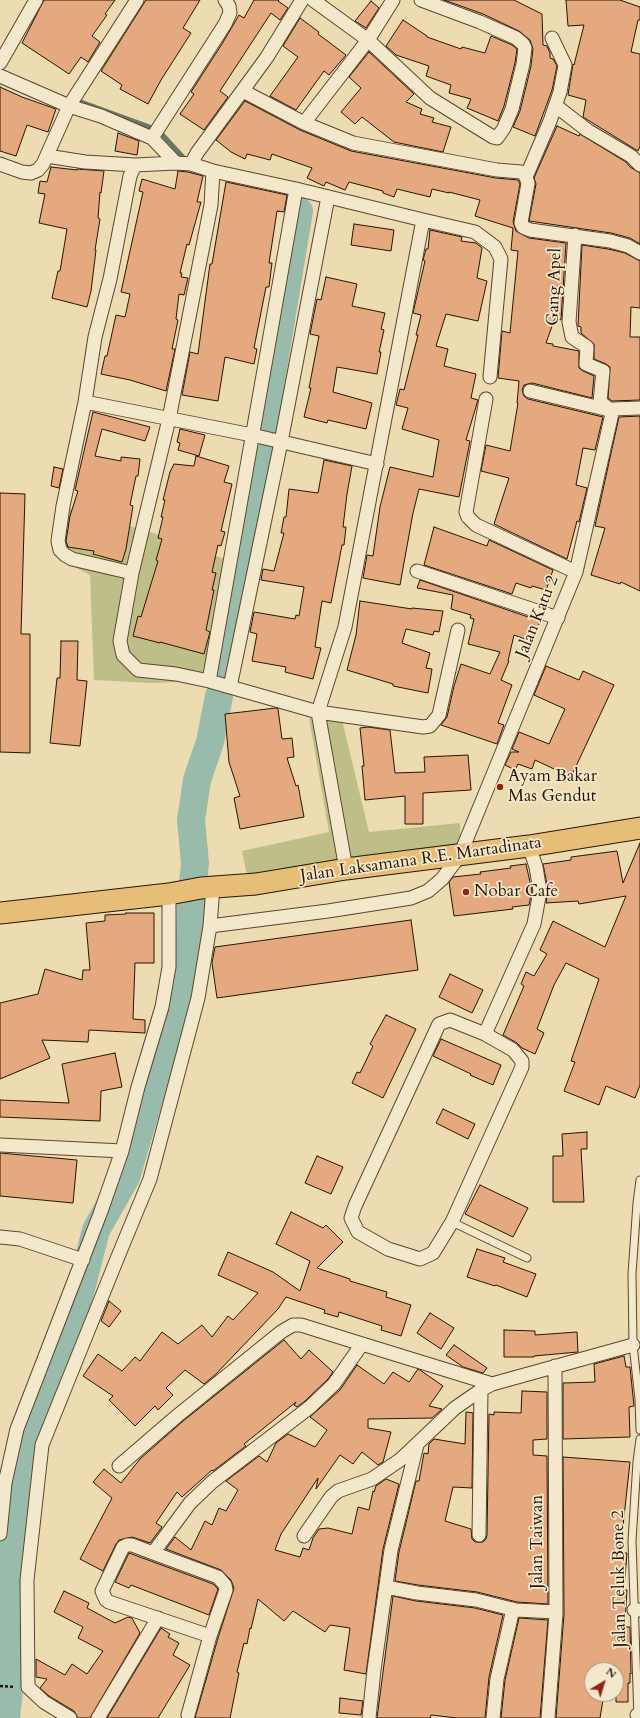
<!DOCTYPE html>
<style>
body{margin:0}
#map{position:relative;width:640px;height:1718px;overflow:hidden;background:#eddbb1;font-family:Cardo,serif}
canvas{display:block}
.north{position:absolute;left:584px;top:1662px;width:40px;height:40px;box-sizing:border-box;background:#f3e8cc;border:1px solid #a1937b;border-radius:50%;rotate:38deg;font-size:11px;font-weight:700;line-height:16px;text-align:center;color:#271402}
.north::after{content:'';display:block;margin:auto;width:14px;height:18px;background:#8f2418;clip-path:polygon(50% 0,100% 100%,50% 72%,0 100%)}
</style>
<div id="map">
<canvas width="640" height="1718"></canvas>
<div class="north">N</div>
</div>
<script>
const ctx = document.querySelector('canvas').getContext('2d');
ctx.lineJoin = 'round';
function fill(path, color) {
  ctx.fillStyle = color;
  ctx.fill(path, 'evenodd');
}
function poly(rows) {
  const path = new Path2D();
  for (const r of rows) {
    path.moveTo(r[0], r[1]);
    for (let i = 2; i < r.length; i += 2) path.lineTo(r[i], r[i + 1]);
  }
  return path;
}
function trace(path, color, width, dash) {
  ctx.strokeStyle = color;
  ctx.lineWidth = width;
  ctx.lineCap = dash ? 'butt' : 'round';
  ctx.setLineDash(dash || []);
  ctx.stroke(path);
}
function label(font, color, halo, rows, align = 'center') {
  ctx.font = font + ' Cardo,serif';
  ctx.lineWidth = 3.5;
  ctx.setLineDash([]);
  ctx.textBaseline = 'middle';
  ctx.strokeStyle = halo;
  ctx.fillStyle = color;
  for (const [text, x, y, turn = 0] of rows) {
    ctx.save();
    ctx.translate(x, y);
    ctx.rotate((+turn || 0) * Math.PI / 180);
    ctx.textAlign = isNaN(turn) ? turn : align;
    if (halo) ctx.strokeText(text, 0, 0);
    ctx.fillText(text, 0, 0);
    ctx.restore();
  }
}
fill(poly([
 [65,507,153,533,230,561,209,681,152,683,94,680,90,575,59,559],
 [341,716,369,832,460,823,460,847,247,875,242,851,329,832,309,718]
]), '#bdbe88');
trace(poly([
 [79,101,153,128],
 [162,134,185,159]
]), '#6b7867', 4.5);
trace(poly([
 [221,682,299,211],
 [6,1718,14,1642,13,1534,25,1445,63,1359,96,1230,126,1177,165,1045,188,987,191,904,195,863,191,820,197,780,210,742,219,696]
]), '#99bbab', 28);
const building = poly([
 [44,0,115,0,105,14,107,15,92,36,100,42,88,62,81,57,69,74,22,43,44,0],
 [146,0,200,0,183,28,191,33,161,80,148,104,120,89,122,85,101,71,146,0],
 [254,0,279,0,278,1,288,8,280,20,271,13,220,91,228,97,204,130,180,114,194,94,191,92,222,44,239,15,244,18,254,0],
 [444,0,514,0,542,14,543,45,547,46,550,53,550,58,553,59,557,66,552,90,535,136,513,127,520,111,531,66,533,49,530,40,519,31,483,14,444,0],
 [566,0,620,0,640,7,640,20,638,20,631,52,640,54,640,146,638,151,583,117,586,100,568,95,573,64,574,65,584,25,568,26,566,0],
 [371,1,379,8,366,28,355,21,371,1],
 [300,18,319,32,318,34,346,55,329,75,324,71,296,110,270,96,298,57,283,46,300,18],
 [403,20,427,36,427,37,461,49,462,47,485,53,491,36,512,45,517,49,515,63,504,106,498,121,467,108,471,99,449,93,451,85,426,76,429,66,396,55,386,46,403,20],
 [369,52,414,94,406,102,422,109,420,114,434,118,432,122,451,127,443,152,394,142,362,117,355,124,341,112,361,88,349,77,369,52],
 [0,87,22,97,56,109,48,132,27,125,16,156,0,151,0,87],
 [245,101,300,130,351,151,496,178,518,180,520,184,513,222,516,231,529,238,566,243,561,320,555,318,546,343,553,344,553,346,579,351,579,368,583,371,594,376,592,398,532,383,524,385,522,390,524,396,528,399,603,417,595,450,583,448,576,485,587,488,579,522,577,521,567,559,494,524,509,478,481,471,486,445,510,451,518,403,517,403,519,381,498,378,502,331,510,333,518,251,511,250,513,228,475,216,480,200,449,192,449,193,432,189,430,197,397,189,394,197,383,193,383,191,349,182,345,190,326,182,324,186,307,178,312,168,272,154,270,160,247,154,245,159,231,152,216,140,245,101],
 [557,126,579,136,580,134,626,162,630,167,640,173,640,244,630,238,611,233,529,221,536,184,534,178,557,126],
 [118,133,139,141,137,155,115,151,118,133],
 [51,167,77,170,77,169,104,171,101,193,100,192,98,218,100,219,95,250,96,250,91,291,87,307,52,298,58,271,60,271,67,229,39,223,45,194,38,193,40,181,47,182,51,167],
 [178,171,188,172,203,176,197,202,201,202,189,245,187,244,180,273,182,273,181,277,188,278,184,295,179,294,176,319,178,320,172,349,175,349,166,391,130,380,101,374,105,356,107,356,116,315,125,317,130,294,121,292,143,192,139,191,142,179,175,189,178,171],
 [226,182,287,195,284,212,277,211,269,263,272,263,269,287,266,287,254,348,257,349,254,364,225,357,218,401,182,395,190,352,198,354,210,264,212,264,226,182],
 [354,224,394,230,391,251,351,245,354,224],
 [430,230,462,237,461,241,476,243,482,248,477,278,487,281,478,321,446,314,436,346,448,349,444,366,476,374,471,398,478,400,466,440,470,441,459,497,419,489,413,513,400,585,363,578,367,555,373,556,380,507,390,467,433,477,439,440,402,429,408,408,396,405,400,389,404,390,418,335,416,335,421,315,413,313,425,261,423,260,426,249,428,249,430,230],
 [582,245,608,249,625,253,640,261,640,308,631,307,630,337,640,337,640,400,612,401,608,398,610,367,606,364,594,359,594,344,581,333,581,327,578,326,582,245],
 [326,277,357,284,352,306,385,313,381,329,384,330,379,352,381,352,377,374,337,367,333,392,372,403,366,429,328,420,327,423,304,417,311,388,309,388,319,336,310,334,317,299,321,300,326,277],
 [93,412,150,427,145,441,102,429,95,456,121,461,121,457,140,459,138,476,136,476,130,505,133,506,126,549,122,562,93,554,94,551,68,547,66,541,70,516,78,491,75,490,93,412],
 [640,416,640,591,621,582,620,584,591,575,605,528,595,526,619,417,640,416],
 [180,429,205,435,199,456,178,450,180,443,177,442,180,429],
 [196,456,229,466,224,482,232,484,221,531,225,532,221,546,218,545,212,572,216,573,212,590,214,590,206,630,210,632,204,654,160,642,160,643,133,636,138,616,141,617,158,561,156,560,162,539,158,538,163,517,161,517,165,500,163,500,170,472,174,464,194,466,196,456],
 [324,460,352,466,347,494,343,527,346,527,344,545,342,545,331,603,322,601,315,647,321,648,313,679,285,672,286,667,252,661,257,634,250,632,254,612,295,619,296,615,299,616,304,587,261,580,263,569,274,571,284,533,281,533,284,517,286,517,289,489,318,493,324,460],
 [54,467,63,469,59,488,51,486,54,467],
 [0,493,25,494,21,634,30,634,30,753,0,752,0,493],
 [434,527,487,546,489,540,553,570,546,590,532,586,531,588,516,583,512,594,424,565,434,527],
 [420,580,540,621,533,642,514,635,508,661,509,661,501,680,512,685,498,723,504,725,497,744,441,725,447,717,454,686,461,664,490,674,500,652,468,644,474,619,470,618,471,615,451,609,453,595,417,588,420,580],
 [360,601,412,609,412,608,443,611,439,632,434,631,433,635,406,629,402,643,430,653,426,668,432,669,428,693,393,686,393,684,347,670,356,635,360,601],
 [61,641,78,641,77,680,87,681,80,746,50,743,57,678,60,678,61,641],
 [546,666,579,680,583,671,614,685,571,777,535,760,532,769,518,764,515,770,505,765,511,752,519,752,512,749,519,732,549,744,565,709,534,695,546,666],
 [276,708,278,709,282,739,292,738,294,757,287,758,296,786,298,785,304,817,240,829,234,798,240,796,229,762,225,714,276,708],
 [368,727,390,730,395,773,425,772,424,757,468,755,471,790,423,793,423,824,405,824,405,796,365,800,362,766,364,766,360,728,368,727],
 [640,843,640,1085,635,1098,606,1086,599,1105,564,1091,575,1062,571,1061,599,979,566,963,554,985,537,1029,544,1033,535,1054,522,1048,517,1043,503,1035,524,986,521,984,526,972,534,976,547,954,540,950,553,921,605,947,626,896,579,904,578,901,546,903,548,890,543,864,571,860,571,857,617,851,623,883,640,843],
 [526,864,532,891,529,905,512,907,513,909,454,916,449,882,453,877,481,874,480,872,511,868,510,866,526,864],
 [126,913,154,913,154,963,135,963,133,1019,145,1020,145,1033,89,1030,88,1042,42,1040,50,1058,0,1079,0,1003,38,994,45,969,82,980,83,970,90,970,86,923,105,921,105,915,126,914,126,913],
 [411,920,418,970,217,998,212,963,215,947,411,920],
 [450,974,483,990,472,1013,439,997,450,974],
 [386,1015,416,1029,383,1098,352,1083,357,1072,360,1073,373,1046,370,1044,386,1015],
 [441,1039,501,1065,493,1085,470,1075,471,1074,433,1056,441,1039],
 [115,1053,122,1087,101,1091,100,1121,0,1117,0,1100,69,1103,62,1064,115,1053],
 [443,1109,475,1124,468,1139,436,1123,443,1109],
 [587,1132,587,1149,581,1149,584,1202,553,1202,553,1156,563,1156,562,1134,587,1132],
 [0,1153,77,1160,73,1203,0,1196,0,1153],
 [317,1156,343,1167,331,1194,305,1183,317,1156],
 [480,1185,528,1208,513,1237,465,1214,480,1185],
 [291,1212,323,1228,326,1225,343,1242,317,1268,350,1279,350,1281,387,1292,386,1297,411,1305,401,1336,381,1330,382,1326,339,1312,338,1317,324,1313,325,1310,286,1297,278,1309,216,1374,204,1384,185,1370,166,1388,173,1395,158,1410,155,1406,135,1426,109,1400,113,1396,83,1376,98,1354,122,1371,135,1357,140,1361,162,1332,178,1344,202,1325,212,1337,228,1316,233,1320,258,1293,218,1275,228,1252,273,1272,300,1291,310,1261,276,1244,291,1212],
 [477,1249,505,1258,503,1262,536,1274,527,1297,496,1285,495,1286,467,1277,477,1249],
 [109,1301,121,1311,109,1327,101,1321,109,1301],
 [430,1313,454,1328,441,1349,417,1333,430,1313],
 [504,1330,535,1331,535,1335,577,1332,578,1352,534,1356,534,1357,504,1357,504,1330],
 [284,1340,301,1359,309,1350,333,1372,328,1379,305,1401,297,1407,294,1405,296,1402,244,1444,246,1446,213,1471,212,1470,182,1497,177,1492,156,1523,162,1527,150,1543,132,1537,119,1540,116,1544,103,1571,80,1559,112,1498,93,1482,104,1469,121,1483,140,1459,182,1422,284,1340],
 [454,1345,487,1368,483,1373,463,1367,446,1355,454,1345],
 [624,1356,626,1367,630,1367,634,1406,629,1407,630,1437,563,1439,563,1383,595,1382,594,1364,624,1356],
 [357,1365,384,1384,393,1372,409,1382,418,1369,420,1370,443,1386,429,1406,442,1409,432,1418,368,1419,368,1428,391,1432,383,1462,378,1465,362,1452,353,1464,340,1455,316,1489,318,1478,281,1534,275,1550,300,1557,303,1548,309,1550,313,1538,319,1529,328,1528,352,1534,358,1507,369,1510,373,1491,374,1492,376,1486,386,1479,399,1484,383,1549,366,1674,344,1670,350,1628,330,1625,325,1632,293,1611,284,1621,258,1599,251,1629,250,1628,247,1644,244,1643,237,1672,239,1673,230,1718,195,1718,218,1638,234,1588,231,1580,221,1570,166,1549,175,1537,191,1550,205,1521,212,1525,219,1508,226,1511,238,1490,226,1481,259,1456,267,1462,276,1443,288,1434,315,1447,327,1430,310,1417,340,1390,357,1365],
 [522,1391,547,1392,547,1439,533,1440,533,1455,547,1456,548,1604,517,1602,477,1592,418,1585,395,1581,399,1552,416,1481,419,1481,424,1453,428,1454,429,1444,434,1439,465,1444,466,1412,473,1413,472,1488,453,1487,445,1521,471,1529,472,1539,475,1542,483,1542,486,1539,487,1535,489,1414,494,1415,494,1412,521,1413,522,1391],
 [563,1457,630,1462,620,1553,627,1553,624,1590,627,1590,625,1624,626,1627,630,1627,631,1674,630,1673,630,1683,628,1683,628,1702,616,1702,616,1670,592,1670,592,1694,604,1694,600,1718,556,1718,564,1614,563,1457],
 [129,1553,213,1584,218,1589,209,1615,131,1585,129,1588,115,1582,129,1553],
 [64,1591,89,1603,87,1608,115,1623,128,1617,132,1618,140,1633,90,1718,78,1718,74,1711,49,1696,40,1688,47,1679,36,1677,36,1659,65,1675,72,1664,87,1674,103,1651,78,1638,83,1627,54,1612,64,1591],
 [393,1596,416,1601,475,1608,503,1615,489,1677,485,1718,457,1718,431,1715,430,1718,377,1718,393,1596],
 [519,1618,548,1620,540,1718,501,1718,505,1680,519,1618],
 [161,1628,170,1634,168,1637,179,1643,173,1655,190,1665,158,1718,107,1718,161,1628],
 [340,1698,363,1701,361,1715,339,1713,340,1698]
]);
fill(building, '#e5a980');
trace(building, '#271402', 1);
const lane = poly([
 [640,1180,637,1203,632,1274,633,1345,639,1399,640,1430],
 [452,1222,527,1258],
 [638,1718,632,1541,637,1462,640,1439]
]);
const street = poly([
 [393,0,368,40,430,98,493,137,497,138,504,128,512,109,523,64,525,48,523,44,516,38,480,22,421,0],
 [0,63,36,0],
 [0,76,69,106,101,116,152,138,176,163,191,164,213,171,296,189,423,220,345,627,318,712,346,869],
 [243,91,304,123,353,143,497,170,521,172,525,175,528,183,521,223,523,227,530,230,610,241,628,246,640,253],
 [556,106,587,130,631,156,640,165],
 [304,123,368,40,313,0],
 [152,138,225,24,230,13,229,6,225,0],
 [47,156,85,162,135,165,176,163],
 [0,164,22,172,31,173,38,170,43,164,69,106,137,0],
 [191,164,197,153,267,57,302,0],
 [213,171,211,205,169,419,132,573,120,641,123,655,138,670,176,674,209,681,318,712,423,727,430,726,439,715,458,630],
 [526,177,550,121,560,92,565,65,552,38],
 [423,220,475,232,495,247,501,259,490,377],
 [575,235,569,322,572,337,587,347,586,364,603,371,600,402,612,411],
 [530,391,609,410],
 [486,399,466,512,468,517,476,525,576,572],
 [85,402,252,435,377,464],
 [417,571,558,618],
 [132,573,72,559,65,555,60,550,58,541,63,506,85,402,95,337,110,279,130,176,135,165],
 [209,681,296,189],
 [230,687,281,442,328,197],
 [210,926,328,911,411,898,428,891,442,879,460,855,576,572,613,409,640,408],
 [485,1034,513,1050,522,1061,522,1067,452,1222,433,1253,420,1259,388,1249,358,1232,351,1218,355,1206,439,1024,450,1020,485,1034,534,924,540,891,536,867,529,846],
 [0,1145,122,1151],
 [0,1237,20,1239,83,1260],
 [119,1466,177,1416,281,1332,293,1325,301,1325,362,1344],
 [0,1534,5,1483,17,1429,100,1214,122,1151,138,1087,162,1007,169,967,169,894],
 [479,1535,481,1390],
 [304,1536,331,1497,338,1491,372,1479,400,1460,455,1408,481,1390,492,1384,633,1345],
 [153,1553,190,1503,212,1482,310,1407,334,1384,362,1344,492,1384],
 [386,1587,417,1593,476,1600,516,1610,556,1612],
 [634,1610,640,1610],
 [188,1715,210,1636,226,1590,225,1585,218,1577,153,1553,132,1545,127,1545,123,1547,102,1591,106,1600,109,1602,210,1636],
 [637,1715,640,1715],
 [70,1718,44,1702,28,1687,27,1580,42,1445,117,1259,150,1179,198,998,210,926,213,887],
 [98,1718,158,1618],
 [369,1718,374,1670,391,1550,417,1445],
 [493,1718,497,1679,513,1609],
 [548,1718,556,1614,555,1366]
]);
const primary = poly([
 [0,913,169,894,201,888,256,884,346,869,529,846,640,828]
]);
trace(lane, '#58462e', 9);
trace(street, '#58462e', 15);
trace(primary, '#271402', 23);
trace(poly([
 [0,1686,15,1687]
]), '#271402', 2.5, [3, 2]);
trace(lane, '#f3e8cc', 7);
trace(street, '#f3e8cc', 13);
trace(primary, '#e6be78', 21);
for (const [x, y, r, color] of [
 [500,787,4,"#8f2418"],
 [466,892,4,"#8f2418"]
]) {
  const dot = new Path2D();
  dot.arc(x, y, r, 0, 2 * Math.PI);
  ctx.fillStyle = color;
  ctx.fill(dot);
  trace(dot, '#f3e8cc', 1.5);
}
label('17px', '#271402', '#f3e8cc', [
 ["Gang Apel",555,287,-88],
 ["Jalan Katu 2",538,617,-68],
 ["Jalan Laksamana R.E. Martadinata",421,860,-8],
 ["Jalan Taiwan",538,1542,-90],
 ["Jalan Teluk Bone 2",620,1579,-91]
]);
label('17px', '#271402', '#f3e8cc', [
 ["Ayam Bakar",508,777],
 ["Mas Gendut",508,797],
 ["Nobar Cafe",474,892]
], 'left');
</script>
